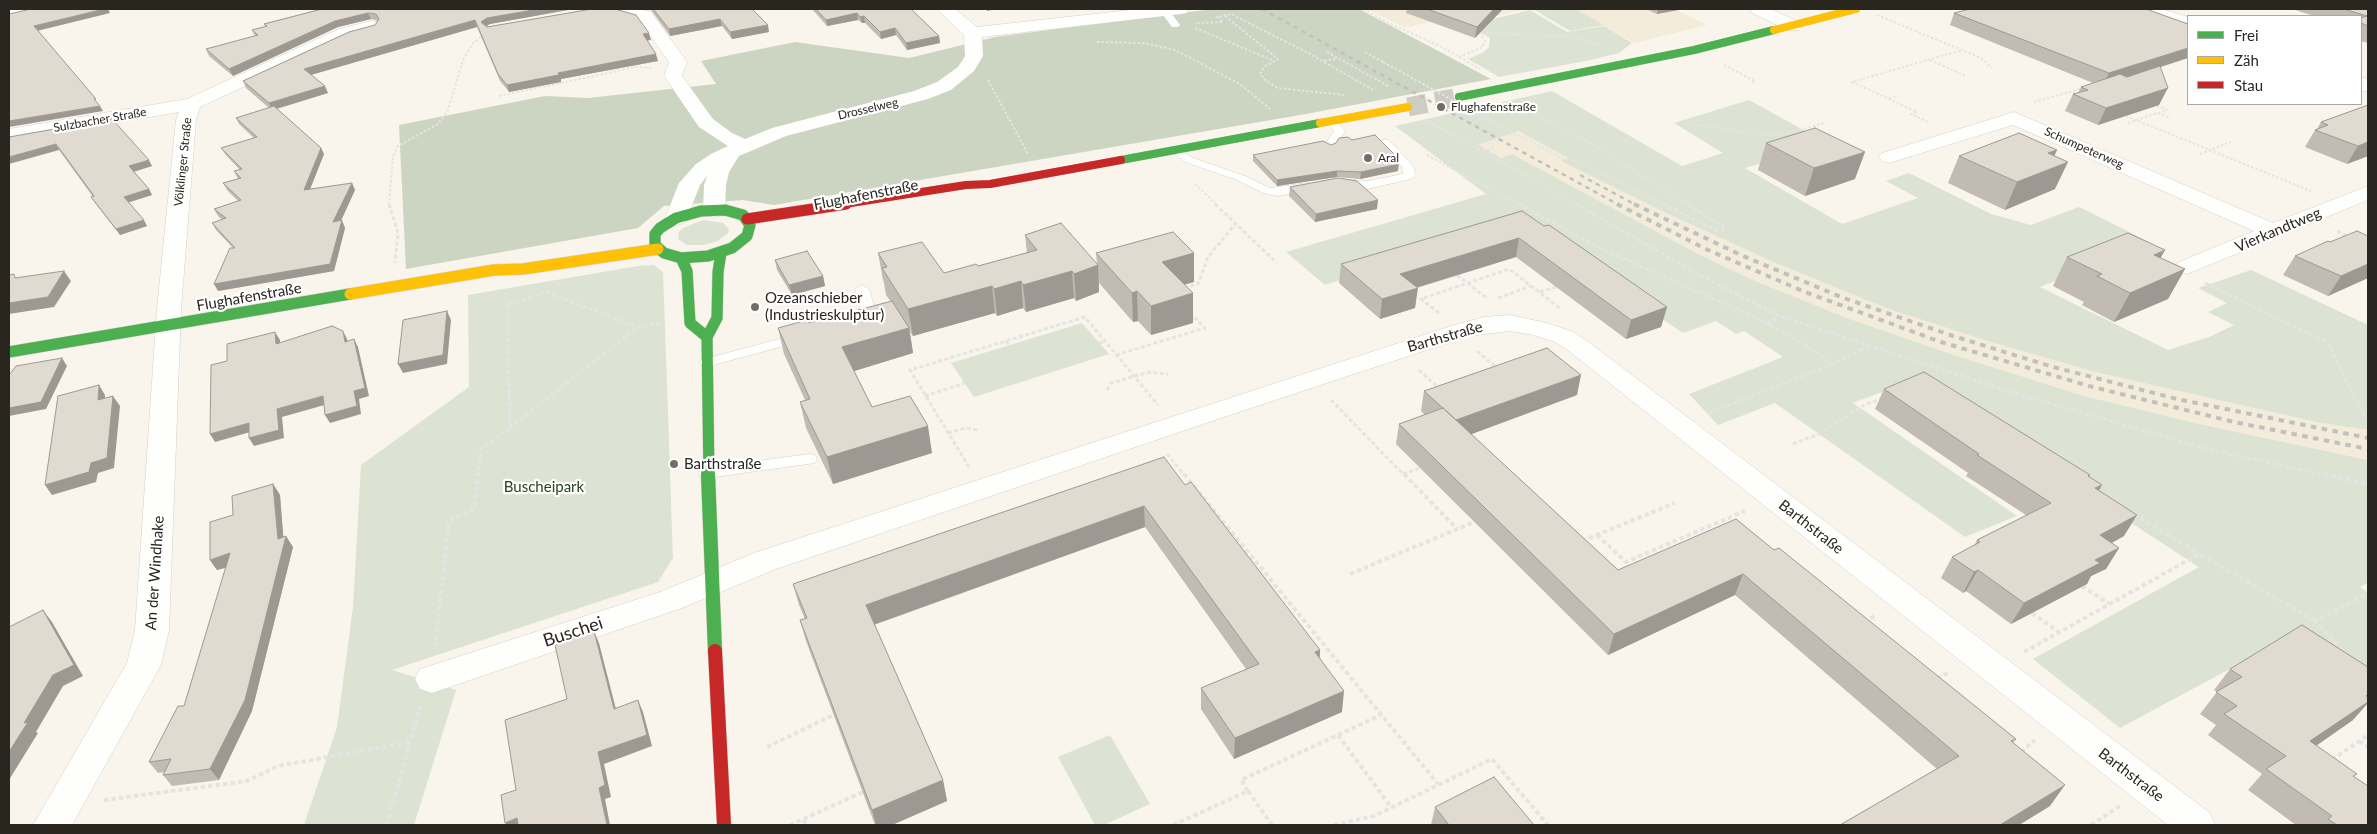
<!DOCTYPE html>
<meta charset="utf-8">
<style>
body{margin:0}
#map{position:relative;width:2377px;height:834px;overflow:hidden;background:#f9f5ec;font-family:Lato,sans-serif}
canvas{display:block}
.frame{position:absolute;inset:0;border:10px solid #292620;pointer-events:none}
.legend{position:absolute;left:2187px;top:15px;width:175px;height:90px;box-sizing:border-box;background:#fff;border:1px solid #a9a8a6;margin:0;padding:6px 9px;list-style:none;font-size:15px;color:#292620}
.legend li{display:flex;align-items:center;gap:10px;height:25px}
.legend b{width:25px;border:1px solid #a9a8a6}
</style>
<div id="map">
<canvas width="2377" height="834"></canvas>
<div class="frame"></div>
<ul class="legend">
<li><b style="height:6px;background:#4caf50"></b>Frei</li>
<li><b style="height:6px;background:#ffc107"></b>Zäh</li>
<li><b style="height:6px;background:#c62828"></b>Stau</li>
</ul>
</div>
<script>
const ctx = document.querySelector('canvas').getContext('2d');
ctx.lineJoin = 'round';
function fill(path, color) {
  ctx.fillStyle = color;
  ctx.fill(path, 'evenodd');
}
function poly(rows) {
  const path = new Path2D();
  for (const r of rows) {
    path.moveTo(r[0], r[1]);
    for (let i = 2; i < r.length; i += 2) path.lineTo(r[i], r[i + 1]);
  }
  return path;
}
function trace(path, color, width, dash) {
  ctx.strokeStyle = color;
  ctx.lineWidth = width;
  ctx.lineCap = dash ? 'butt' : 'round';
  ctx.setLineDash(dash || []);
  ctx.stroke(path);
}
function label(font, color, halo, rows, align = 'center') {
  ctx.font = font + ' Lato,sans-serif';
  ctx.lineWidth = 4.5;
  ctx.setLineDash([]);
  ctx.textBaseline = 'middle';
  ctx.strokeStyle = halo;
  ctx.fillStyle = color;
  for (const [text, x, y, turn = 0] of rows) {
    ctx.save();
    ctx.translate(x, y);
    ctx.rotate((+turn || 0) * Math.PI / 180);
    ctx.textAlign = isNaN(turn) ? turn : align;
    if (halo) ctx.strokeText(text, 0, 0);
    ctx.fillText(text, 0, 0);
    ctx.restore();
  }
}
fill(poly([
 [1367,9,1527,9,1458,25,1446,18,1405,28],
 [1576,9,1675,9,1707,25,1634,43],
 [1517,131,1568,158,1562,161,1662,211,1771,261,1886,308,1984,340,2095,372,2316,422,2368,430,2368,460,2204,425,2084,396,1951,354,1847,318,1753,280,1700,255,1512,154,1501,158,1477,145]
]), '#f4ecdb');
fill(poly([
 [1533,9,1576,9,1604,25,1570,31],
 [1530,10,1567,32,1604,26,1632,43,1619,53,1586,61,1499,77,1468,59,1482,53,1489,47,1490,38,1469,25],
 [1552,91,1682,166,1723,153,1674,123,1749,100,1829,144,1745,168,1842,224,1918,198,1886,181,1909,173,1991,214,2031,225,2079,207,2151,243,2040,287,2168,350,2209,337,2234,325,2208,312,2227,303,2198,288,2251,270,2368,325,2368,430,2316,422,2095,372,1984,340,1886,308,1771,261,1662,211,1561,161,1568,158,1518,131,1478,145,1501,158,1512,154,1700,255,1753,280,1847,318,1951,354,2084,396,2204,425,2368,460,2368,583,2360,587,2368,593,2368,686,2291,636,2120,728,2033,659,2199,567,1931,393,1909,382,1853,403,2017,516,1965,537,1775,403,1718,425,1689,394,1783,357,1744,331,1736,334,1716,321,1683,333,1517,221,1325,285,1286,252,1486,194,1395,126],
 [703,220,723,223,729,229,728,233,718,241,703,245,687,245,678,239,679,232,683,228],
 [654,265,663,272,673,558,658,582,392,670,456,690,414,825,304,825,337,727,353,607,361,465,469,387,468,295,638,266],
 [1082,323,1109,354,974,397,951,363],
 [1110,735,1150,804,1104,825,1095,825,1058,757]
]), '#dce3d3');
fill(poly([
 [1213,9,1359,9,1491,79,1306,114,774,205,743,200,664,206,638,228,406,269,399,125,545,96,588,98,716,84,701,61,795,42,909,58,995,37]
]), '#ccd5c2');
trace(poly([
 [1408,107,1459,97]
]), '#cfccc3', 19, [19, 9]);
const lane = poly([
 [1162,9,1168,9,1180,25,1178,27,1172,27,1160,11,1162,9],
 [1331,119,1335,120,1345,131,1334,148,1330,149,1324,146,1334,131,1326,122,1331,119],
 [1385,139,1389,140,1413,166,1416,174,1411,179,1367,189,1337,184,1335,182,1341,179,1367,181,1403,174,1402,167,1379,142,1385,139],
 [1177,148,1193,158,1245,176,1270,188,1308,183,1314,187,1308,191,1277,196,1263,193,1237,180,1185,162,1171,151,1177,148],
 [862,285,869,289,874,306,868,323,855,326,848,322,857,317,860,306,855,289,862,285],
 [801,333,806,334,808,337,806,340,706,367,699,363,701,360,801,333],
 [809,454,815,455,817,459,815,463,707,478,701,477,699,473,701,469,707,468,809,454]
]);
const street = poly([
 [9,9,31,9,29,13,9,18,9,9],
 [614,9,639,9,651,12,687,62,682,76,713,119,732,133,745,139,772,128,914,91,937,82,958,67,965,56,964,35,937,9,955,9,977,27,1139,9,1189,9,1187,13,1181,14,982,37,983,56,974,71,951,90,928,99,786,136,739,156,729,172,726,185,725,210,722,215,714,217,706,215,703,210,704,185,707,176,700,185,687,218,684,223,676,225,668,223,665,218,679,183,696,164,711,154,728,146,699,127,664,76,669,62,639,20,616,13,614,9],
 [1750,9,1771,9,1799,22,1802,26,1799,30,1787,30,1752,13,1750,9],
 [2153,9,2162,9,2188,17,2188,28,2153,17,2151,13,2153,9],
 [371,21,377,22,380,26,377,30,351,37,200,107,196,120,181,309,169,630,161,665,72,825,33,825,127,663,135,630,157,309,176,120,179,112,9,141,9,129,187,99,339,29,371,21],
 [2361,77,2368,79,2368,92,2361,90,2361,77],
 [2014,112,2273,223,2368,186,2368,200,2187,274,2179,272,2175,267,2179,262,2254,231,2013,125,1889,163,1882,161,1879,157,1882,153,2014,112],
 [1510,315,1547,323,1573,332,1587,341,2210,813,2215,825,2168,825,1569,351,1555,342,1533,335,1510,331,1469,336,1221,418,776,569,682,608,432,693,420,689,415,679,420,669,660,592,754,553,1451,326,1484,317,1510,315]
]);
const fastFar2 = poly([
 [1459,97,1694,50,1774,30],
 [1121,160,1320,123]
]);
const fastFar1 = poly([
 [725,210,743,215,750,225,747,236,732,248,708,256,681,258,664,253,655,245,655,234,660,228,676,218,701,211,725,210],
 [681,258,687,271,690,323,707,337],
 [9,352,350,294],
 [709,476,707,337,717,318,718,272,721,253]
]);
const fast = poly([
 [708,474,715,651]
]);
const slowFar1 = poly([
 [1774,30,1856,9],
 [1320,123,1408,107]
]);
const slow = poly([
 [350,294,494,270,523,269,658,249]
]);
const jamFar2 = poly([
 [838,205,966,185,990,184,1121,160]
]);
const jamFar1 = poly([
 [747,219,846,204]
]);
const jam = poly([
 [715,651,724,825]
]);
trace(lane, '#d4d0c9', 1);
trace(street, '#d4d0c9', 1);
trace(fastFar2, '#d4d0c9', 8);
trace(fastFar1, '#d4d0c9', 12);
trace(fast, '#d4d0c9', 15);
trace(slowFar1, '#d4d0c9', 8);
trace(slow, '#d4d0c9', 12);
trace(jamFar2, '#d4d0c9', 8);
trace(jamFar1, '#d4d0c9', 12);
trace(jam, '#d4d0c9', 15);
trace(poly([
 [1363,9,1388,23,1440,46,1480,69],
 [1877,15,1981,58,1992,68],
 [1225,16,1278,59],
 [1197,23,1223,22,1217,17,1231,14,1310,54,1373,90],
 [1195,28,1272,60],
 [1570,31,1576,39],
 [1477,33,1563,36,1602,45],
 [1097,42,1144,43,1175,50,1240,84,1270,109],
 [1327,52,1390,87],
 [1365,52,1383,62],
 [1459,57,1483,47,1485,41,1481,35],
 [1279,59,1265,66,1260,74,1266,81,1278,88,1344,95],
 [1930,60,1966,76],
 [1324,61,1337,58],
 [1724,65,1755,81,1751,83],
 [988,80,1028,154],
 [499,96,636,67,651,68],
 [1889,98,1898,96],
 [2034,102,2084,88],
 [1521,108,1555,123,1600,149,1689,205],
 [2158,113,2171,118],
 [1482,116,1565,160,1573,160,1665,205],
 [2126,116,2311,191],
 [1426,120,1578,205],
 [1928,122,1911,114,1917,112,1852,82,1962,50],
 [2128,123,2167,110,2153,104],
 [1693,124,1757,134,1783,134,1825,123],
 [1483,151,1496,147],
 [2200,154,2231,142],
 [1427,155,1520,205],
 [1195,184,1217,205],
 [389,205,393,156,398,146,438,124,448,110,463,60,473,43,485,34]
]), '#e5e4e2', 2, [2.5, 2]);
trace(poly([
 [389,204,398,233,395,263],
 [1215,204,1277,263],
 [1518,204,1600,248,1754,317,1801,342,1832,364],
 [1576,204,1694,272,1779,316,2014,393,2211,450,2330,476],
 [1662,204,1720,232,1725,228,1687,204],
 [2337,231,2349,237],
 [1457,275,1488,299],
 [2205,283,2328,343,2368,424],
 [1184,288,1198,284,1208,257,1236,223],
 [546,292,638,327,660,323],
 [1540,292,1556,287],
 [1498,298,1531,286],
 [1439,313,1421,299,1509,269,1561,309],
 [1767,324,1779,316],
 [1006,341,1009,345],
 [1099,343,1105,342],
 [1477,351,1497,368],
 [1116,355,1205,328,1191,314],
 [1419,370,1440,389],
 [1107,390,1111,383,1149,372,1168,374],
 [925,396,965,383],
 [1331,400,1405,476],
 [1709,413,1832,364,1869,346],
 [510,428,638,327],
 [948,433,965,428,979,430],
 [1793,444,1819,434,1864,405,1881,399],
 [1167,454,1185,476],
 [969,467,910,370,1085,317,1158,405],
 [1403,474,1420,468],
 [478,476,481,449,510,428,507,305,546,292]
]), '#e5e4e2', 3, [4, 2.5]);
trace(poly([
 [1184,474,1438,784],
 [1404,474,1457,529],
 [2324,474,2368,484],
 [2134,514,2199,554],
 [1597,535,1626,562],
 [1582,541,1675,503],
 [1624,571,1626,562,1745,511],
 [1350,574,1474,522],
 [2082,586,2109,604],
 [2032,613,2059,632],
 [1864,622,1876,615],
 [435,647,449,521,474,509,478,474],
 [2342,651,2316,621,2368,593],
 [2024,652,2199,554,2316,621],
 [1937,679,1949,672],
 [1338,735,1391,807],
 [2359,741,2368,747],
 [767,747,835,714],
 [2021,752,2035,740],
 [2332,760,2368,735],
 [1248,791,1241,780,1381,715],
 [104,800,247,781,278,766,411,742],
 [804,819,806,825],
 [387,825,420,706],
 [790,825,863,792],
 [1173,825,1248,791,1272,825],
 [1334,825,1374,816,1492,759,1548,825],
 [2091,825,2120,806]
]), '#e5e4e2', 4, [4.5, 3]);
fill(lane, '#fefefc');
fill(street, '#fefefc');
trace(fastFar2, '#4caf50', 8);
trace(fastFar1, '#4caf50', 11);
trace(fast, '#4caf50', 14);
trace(slowFar1, '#ffc107', 8);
trace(slow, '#ffc107', 11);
trace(jamFar2, '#c62828', 8);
trace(jamFar1, '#c62828', 11);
trace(jam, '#c62828', 14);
trace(poly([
 [1262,9,1619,205],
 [1580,175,1636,205]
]), '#c2c0be', 2.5, [4.5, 4.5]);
trace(poly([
 [1617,204,1708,250,1805,292,1941,342,2089,386,2234,422,2368,449],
 [1634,204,1743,256,1841,297,1953,336,2053,367,2177,399,2368,438]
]), '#c2c0be', 4, [5.5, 5.5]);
trace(poly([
 [1383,62,1454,101]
]), '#e5e4e2', 2, [2.5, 2]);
fill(poly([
 [322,9,568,10,490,24,486,26,651,40,647,40,658,61,561,79,561,82,509,92,500,81,477,27,311,75,328,93,277,109,321,148,324,154,310,189,352,183,355,190,341,221,345,228,334,271,218,291,233,248,216,230,212,223,222,220,218,216,214,209,238,201,227,190,223,183,238,179,234,171,240,170,225,154,221,148,254,138,239,124,236,118,269,108,246,88,243,81,375,25,378,21,371,19,338,27,233,76,209,56,206,49,255,36,252,30,266,27,264,24],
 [646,9,752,9,769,32,732,39,722,26,670,36,651,10],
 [812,9,911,9,939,36,940,43,907,50,896,35,881,39,865,23,862,23,858,20,827,26],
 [1407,9,1503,9,1475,38,1406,13],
 [1646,9,1684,9,1657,14],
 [2296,9,2368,9,2368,43,2361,41,2361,16,2314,16,2295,10],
 [1954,13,2161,68,2159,105,2098,125,2065,111,2073,94,2078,93,2081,87,2093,83,1950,25],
 [2368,105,2368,156,2347,164,2305,147,2315,130,2317,129,2321,122],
 [9,137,152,166,134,172,149,189,152,195,128,202,147,226,120,235,95,203,91,197,93,197,59,150],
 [1352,140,1395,155,1394,160,1398,171,1360,179,1337,177,1277,186,1253,161,1253,155,1331,145],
 [1766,143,1855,179,1805,196,1758,170],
 [1959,156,2054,156,2055,189,2005,210,1948,183],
 [1290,187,1377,209,1315,222,1289,196],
 [1544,226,1667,307,1661,327,1626,339,1516,257,1417,288,1415,308,1380,319,1339,283,1341,264],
 [1025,235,1097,264,1096,253,1194,253,1194,282,1184,284,1193,323,1151,335,1138,321,1133,322,1099,283,1099,292,1076,301,1074,298,1026,312,1023,308,997,316,995,313,913,336,910,332,913,353,854,371,872,407,932,453,833,484,806,428,800,402,805,400,784,354,778,328,809,323,891,302,886,295,884,283,883,280,878,253,944,273,978,266,1027,253],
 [2368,236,2368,278,2328,296,2283,275,2295,256,2330,242],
 [2067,257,2161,258,2185,269,2168,299,2114,322,2082,305,2084,302,2053,286],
 [775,260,823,276,825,286,792,295,777,270],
 [1884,389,2090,475,2089,477,2099,491,2124,536,2112,543,2119,548,2106,569,2091,576,2087,584,2011,624,1966,591,1963,593,1941,578,1952,557,1974,546,1977,540,2026,515,1966,476,1968,473,1875,409],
 [1424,391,1577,395,1471,434,1618,570,1774,550,2016,739,2013,743,2050,806,2019,825,1840,825,1937,769,1735,595,1608,655,1396,444,1399,424,1425,415,1421,411],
 [273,484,280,495,283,537,293,547,252,711,219,780,172,786,163,775,165,772,158,773,149,762,184,706,226,568,217,570,210,560,233,515],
 [1185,485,1320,650,1320,658,1342,712,1234,759,1201,709,1201,688,1246,669,1145,527,874,625,943,780,947,801,892,825,875,825,806,641,800,620,805,619,799,605,793,584],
 [2230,669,2353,720,2316,746,2354,777,2368,825,2296,825,2248,790,2262,774,2208,735,2216,725,2200,714,2217,692,2214,690],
 [1435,807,1534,825,1431,825]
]), '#c1bbb3');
fill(poly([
 [104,9,108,9,110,13,37,31,34,26],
 [539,9,567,9,568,10,490,24,483,28,481,22,487,18],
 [987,9,997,9,987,11],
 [1494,9,1503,9,1475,38,1477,27],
 [1658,9,1684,9,1657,14],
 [368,13,371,19,338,27,233,76,229,69,335,21],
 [857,13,858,20,827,26,826,20],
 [864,16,865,23,862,23,860,17],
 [720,19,722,26,670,36,669,29],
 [475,20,477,27,307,76,304,69],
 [768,25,769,32,732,39,730,32],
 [895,28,896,35,881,39,880,32],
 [649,33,651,40,645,41,643,34],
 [939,36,940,43,907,50,906,43],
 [2188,48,2188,58,2103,86,2109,73],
 [656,54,658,61,561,79,561,82,509,92,507,85,558,73],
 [325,86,328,93,272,110,269,103],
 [2168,88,2159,105,2098,125,2106,108],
 [100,106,103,111,9,127,9,121],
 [2368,142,2368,156,2347,164,2358,146],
 [56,144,59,150,9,164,9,157],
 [321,148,324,154,307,197,304,190],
 [2057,150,2048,170,2068,162,2055,189,2005,210,2017,182,2048,153],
 [1865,152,1855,179,1805,196,1814,168],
 [1395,155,1394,161,1389,156],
 [149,160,152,166,132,172,129,166],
 [1399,164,1398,171,1360,179,1361,172],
 [1337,171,1337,177,1277,186,1277,180],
 [352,183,355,190,337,229,333,222],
 [149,189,152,195,127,203,124,197],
 [1378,200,1377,209,1315,222,1316,214],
 [144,220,147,226,120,235,116,229],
 [342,220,345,228,334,271,218,291,214,284],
 [1519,238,1516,257,1398,293,1400,274],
 [2165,250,2149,279,2154,255],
 [1194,253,1194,282,1163,291,1162,262],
 [2368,264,2368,278,2328,296,2341,276],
 [1098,265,1099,292,1076,301,1074,274],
 [2185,269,2168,299,2114,322,2130,293],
 [64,271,71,281,54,307,9,314,9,303],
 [1072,271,1074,298,1026,312,1023,285],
 [823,276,825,286,792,295,789,285],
 [1021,281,1023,308,997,316,994,289],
 [992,286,995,313,913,336,908,309],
 [1418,288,1415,308,1380,319,1382,299],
 [1137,291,1138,321,1133,322,1132,293],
 [1193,293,1193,323,1151,335,1151,306],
 [1667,307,1661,327,1626,339,1631,320],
 [447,311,451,320,447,364,403,373,398,364],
 [909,328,913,353,848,373,842,347],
 [343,331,347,339,349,350,345,342],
 [275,332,280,340,280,352,276,344],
 [354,339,358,347,369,396,359,399,361,414,330,423,325,415,354,391],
 [62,358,67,366,46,409,9,416,9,408],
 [1581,375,1577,395,1453,441,1456,420],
 [99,385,105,395,104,410,98,400],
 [113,396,120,406,114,468,98,473,96,482,52,495,45,485,91,463],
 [323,396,328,404,282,417,284,438,254,446,249,438,277,409],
 [249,423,254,431,215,442,210,434],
 [928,426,932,453,833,484,827,457],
 [273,484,280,495,284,545,286,536,293,547,252,711,219,780,210,769,278,539],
 [2102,485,2090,506,2095,488],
 [1144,506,1145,527,870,626,866,605],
 [2137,515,2124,536,2087,556,2100,535],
 [2119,548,2106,569,2091,576,2087,584,2011,624,2024,603,2095,560],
 [230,553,237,564,217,570,210,560],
 [1978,570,1966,591,1963,593,1974,572],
 [1743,574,1735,595,1608,655,1614,634],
 [43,610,52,622,83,676,63,686,36,732,38,733,9,780,9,752],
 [594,631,599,643,619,721,614,709],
 [1320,650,1318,671,1315,652],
 [1344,691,1342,712,1234,759,1235,738],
 [2368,694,2368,703,2353,720,2291,763,2310,741],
 [638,700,643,712,652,746,604,764,611,797,605,799,610,825,607,825,599,788,598,752],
 [943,780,947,801,892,825,876,825,872,810],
 [2065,785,2050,806,2019,825,2000,825],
 [517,818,521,825,507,825,505,823]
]), '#9d9992');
const building = poly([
 [27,9,104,9,34,26,96,99,94,99,100,106,9,121,9,14,27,10,27,9],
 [322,9,539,9,487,18,481,22,487,27,592,9,615,9,636,15,649,33,643,34,656,54,558,73,559,75,507,85,498,74,475,20,304,69,325,86,269,103,243,81,349,32,375,25,379,19,376,14,368,13,335,21,229,69,206,49,258,35,252,30,267,26,264,24,322,9],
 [653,9,752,9,768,25,730,32,720,19,669,29,653,9],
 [816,9,911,9,939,36,906,43,895,28,880,32,864,16,860,17,857,13,826,20,816,9],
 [1427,9,1494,9,1477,27,1427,9],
 [1970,9,2146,9,2188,24,2188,48,2109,73,1954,13,1970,9],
 [2344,9,2368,9,2368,26,2361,23,2361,18,2367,16,2344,9],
 [2160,66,2168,88,2106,108,2073,94,2088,90,2081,87,2120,74,2127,77,2160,66],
 [2368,105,2368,142,2358,146,2315,130,2328,125,2321,122,2368,105],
 [274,106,321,148,304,190,352,183,333,222,342,220,330,264,214,284,230,248,235,248,212,223,226,218,214,209,241,200,223,183,241,178,234,171,242,169,221,148,257,137,236,118,274,106],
 [112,119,149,160,129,166,149,189,124,197,144,220,116,229,91,197,94,196,56,144,9,157,9,137,112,119],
 [1815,128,1865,152,1814,168,1766,143,1815,128],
 [2019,133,2057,150,2048,153,2068,162,2017,182,1959,156,2019,133],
 [1375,135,1395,155,1389,156,1399,164,1361,172,1337,171,1277,180,1253,155,1323,141,1331,145,1336,143,1339,138,1348,137,1352,140,1375,135],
 [1338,178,1357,181,1378,200,1316,214,1290,187,1338,178],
 [1522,211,1544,226,1549,225,1667,307,1631,320,1519,238,1400,274,1418,288,1382,299,1341,264,1522,211],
 [1061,223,1098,265,1074,274,1072,271,1023,285,1021,281,994,289,992,286,908,309,882,268,887,267,878,253,922,242,944,273,976,264,978,266,1037,250,1025,235,1061,223],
 [2357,231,2368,236,2368,264,2341,276,2295,256,2328,241,2330,242,2357,231],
 [1173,232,1194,253,1162,262,1193,293,1151,306,1137,291,1132,293,1096,253,1173,232],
 [2128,233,2165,250,2154,255,2185,269,2130,293,2097,276,2102,274,2067,257,2128,233],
 [807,251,823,276,789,285,775,260,807,251],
 [64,271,48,297,9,303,9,275,14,274,15,278,64,271],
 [892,301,909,328,842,347,872,407,910,396,928,426,827,457,800,402,810,399,778,328,807,320,809,323,892,301],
 [447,311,443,355,398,364,403,320,447,311],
 [332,326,343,331,345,342,354,339,365,388,354,391,357,406,325,415,323,396,277,409,279,430,249,438,249,423,210,434,211,365,227,361,227,344,275,332,276,344,332,326],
 [1547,348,1581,375,1456,420,1424,391,1547,348],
 [62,358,41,402,9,408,9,375,10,374,16,366,62,358],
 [1924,372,2090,475,2088,476,2102,485,2095,488,2137,515,2100,535,2119,548,2095,560,2100,563,2024,603,1978,570,1974,572,1952,557,1980,542,1977,540,2051,503,1977,455,1979,454,1884,389,1924,372],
 [99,385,98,400,113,396,107,458,91,463,89,472,45,485,58,396,99,385],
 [1443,408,1618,570,1736,519,1774,550,1779,548,2016,739,2011,741,2065,785,2000,825,1840,825,1959,756,1743,574,1614,634,1399,424,1443,408],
 [1164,457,1185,485,1191,482,1320,650,1315,652,1344,691,1235,738,1201,688,1259,664,1144,506,866,605,943,780,872,810,800,620,807,618,793,584,1164,457],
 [273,484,278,539,286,536,245,700,210,769,163,775,171,759,149,762,178,706,184,706,230,553,210,560,210,522,233,515,232,496,273,484],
 [43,610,74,665,53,675,24,723,28,722,9,752,9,627,43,610],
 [2302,625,2368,667,2368,694,2366,696,2368,697,2368,702,2310,741,2357,774,2353,776,2368,786,2368,825,2337,825,2328,819,2332,816,2266,769,2286,756,2224,714,2237,706,2216,692,2242,677,2230,669,2302,625],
 [594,631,614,709,638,700,647,735,598,752,605,785,599,788,607,825,518,825,517,818,505,823,501,795,516,790,505,720,567,699,555,645,594,631],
 [1494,777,1534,825,1449,825,1435,807,1494,777]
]);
fill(building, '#e0dad0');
trace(building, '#9d9992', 1);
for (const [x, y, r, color] of [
 [1441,107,5,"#726e67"],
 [1368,158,5,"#726e67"],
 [755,307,5,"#726e67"],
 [674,464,5,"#726e67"]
]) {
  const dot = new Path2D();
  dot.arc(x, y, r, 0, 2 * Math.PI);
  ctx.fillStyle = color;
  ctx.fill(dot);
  trace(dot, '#fff', 2);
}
label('12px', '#292620', '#fff', [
 ["Flughafenstraße",1451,107],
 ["Aral",1378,158]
], 'left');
label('12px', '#292620', '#fff', [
 ["Drosselweg",868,109,-13],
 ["Sulzbacher Straße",100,120,-10],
 ["Schumpeterweg",2084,148,24],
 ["Völklinger Straße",183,162,-84]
]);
label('15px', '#292620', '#fff', [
 ["Flughafenstraße",866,195,-11],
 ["Vierkandtweg",2278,230,-23],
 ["Flughafenstraße",249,297,-10],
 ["Barthstraße",1445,337,-16],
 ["Barthstraße",1811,527,38],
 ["An der Windhake",155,573,-86],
 ["Barthstraße",2131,775,37]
]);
label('15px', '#292620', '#fff', [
 ["Ozeanschieber",765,298],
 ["(Industrieskulptur)",765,315],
 ["Barthstraße",684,464]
], 'left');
label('15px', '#28431a', '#fff', [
 ["Buscheipark",544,487]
]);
label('18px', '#292620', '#fff', [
 ["Buschei",573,632,-18]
]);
</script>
